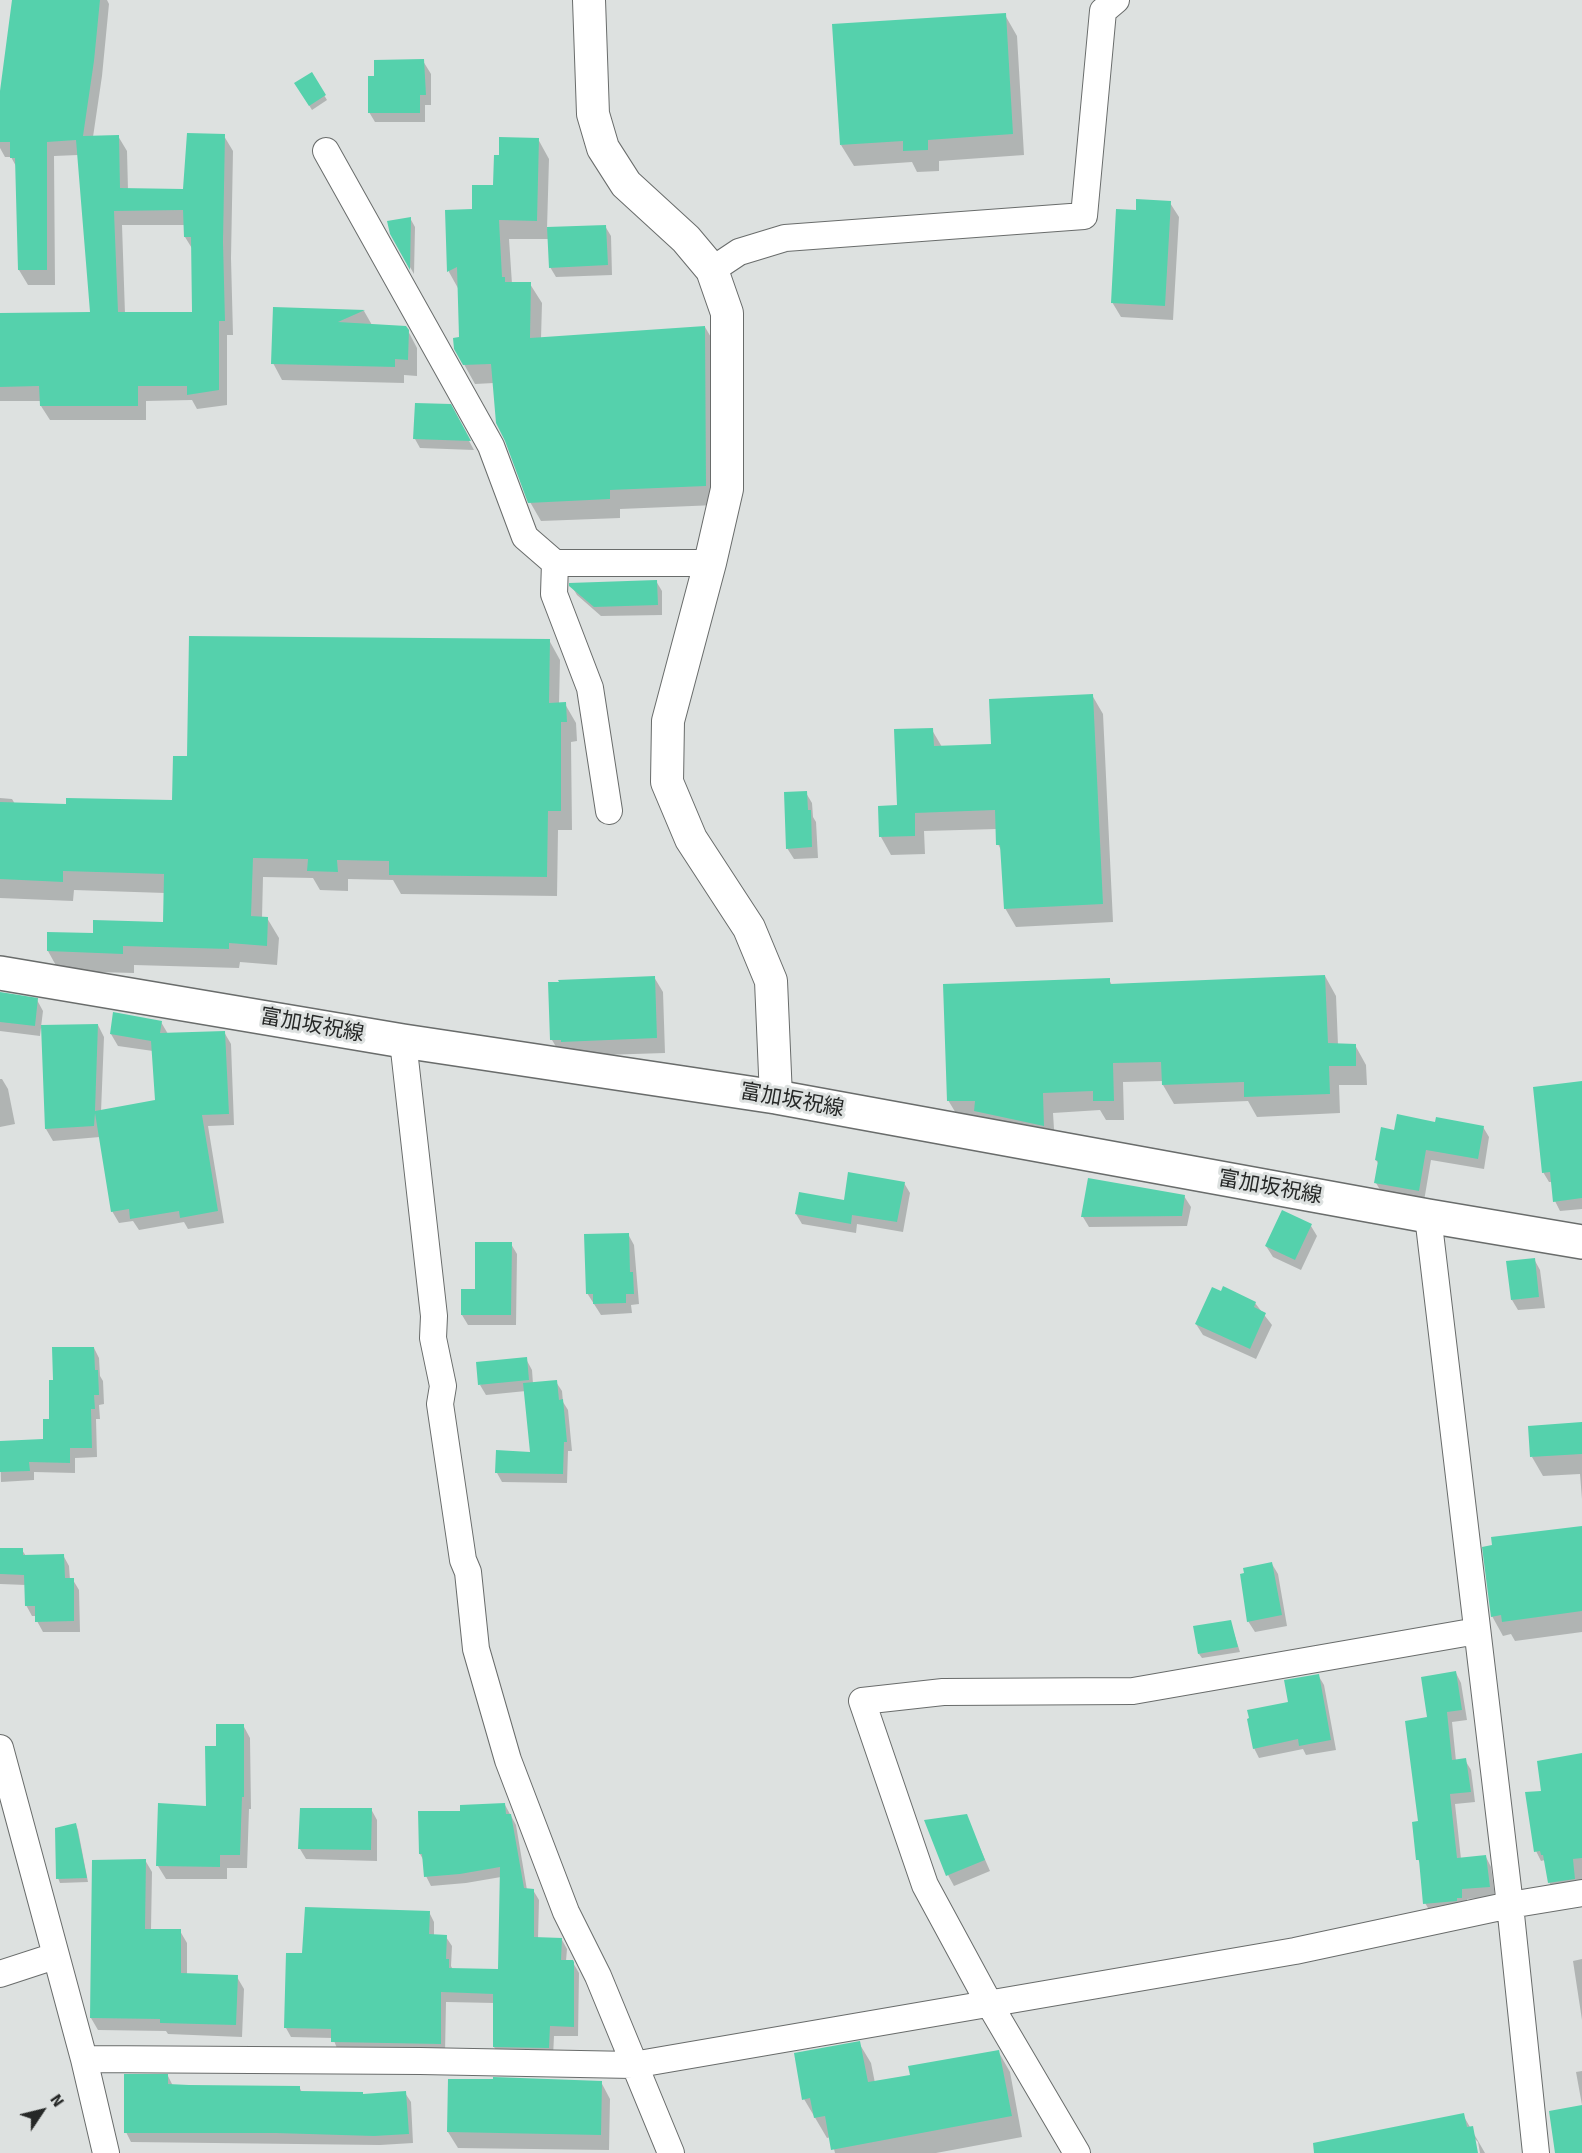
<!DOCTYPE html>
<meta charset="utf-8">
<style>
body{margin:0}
#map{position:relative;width:1582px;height:2153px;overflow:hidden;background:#dde1e0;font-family:Signika,sans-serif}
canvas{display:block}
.north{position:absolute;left:12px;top:2081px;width:60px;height:60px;-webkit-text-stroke:4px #dde1e0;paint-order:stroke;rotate:55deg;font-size:16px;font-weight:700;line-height:24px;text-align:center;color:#262827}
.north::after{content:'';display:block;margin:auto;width:21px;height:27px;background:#262827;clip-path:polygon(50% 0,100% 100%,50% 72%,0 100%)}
</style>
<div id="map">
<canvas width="1582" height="2153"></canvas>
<div class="north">N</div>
</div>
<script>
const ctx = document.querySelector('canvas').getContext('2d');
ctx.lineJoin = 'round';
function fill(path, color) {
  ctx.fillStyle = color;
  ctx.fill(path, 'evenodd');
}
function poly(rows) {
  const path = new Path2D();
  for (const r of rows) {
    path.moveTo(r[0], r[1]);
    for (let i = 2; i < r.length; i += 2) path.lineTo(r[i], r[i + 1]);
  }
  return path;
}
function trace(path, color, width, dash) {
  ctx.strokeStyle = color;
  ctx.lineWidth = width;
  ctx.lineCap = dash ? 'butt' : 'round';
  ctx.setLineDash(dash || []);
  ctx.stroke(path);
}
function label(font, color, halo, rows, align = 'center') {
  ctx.font = font + ' Signika,"Noto Sans JP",sans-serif';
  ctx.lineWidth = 6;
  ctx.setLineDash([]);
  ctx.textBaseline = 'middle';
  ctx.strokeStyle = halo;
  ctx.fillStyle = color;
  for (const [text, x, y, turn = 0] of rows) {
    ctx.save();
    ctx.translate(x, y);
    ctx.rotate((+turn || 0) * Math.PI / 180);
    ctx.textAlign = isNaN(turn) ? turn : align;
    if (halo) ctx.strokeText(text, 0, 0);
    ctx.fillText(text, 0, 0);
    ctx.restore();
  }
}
fill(poly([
 [15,0,107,0,109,4,102,76,93,137,118,136,127,151,128,190,185,190,224,136,233,151,231,258,233,335,227,335,227,405,197,409,192,400,146,401,146,420,50,420,41,406,41,401,0,401,0,314,92,314,78,155,54,156,55,285,28,285,19,270,17,168,11,157,5,157,0,148,0,104],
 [122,225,185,225,185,237,193,250,194,314,125,314],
 [1005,15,1017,36,1024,155,939,161,939,171,917,172,912,162,854,166,841,145],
 [423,61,431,74,431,105,425,105,425,122,375,122,369,112,375,77],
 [311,74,327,100,312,110,296,84],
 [538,139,549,159,547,229,605,226,611,236,612,275,556,277,550,267,549,239,509,239,512,284,530,284,542,303,541,339,705,327,716,346,716,505,620,509,620,518,541,521,530,502,494,383,475,384,455,348,461,339,459,290,449,272,447,212,474,211,495,186,500,156],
 [1170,203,1179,217,1173,320,1121,317,1112,302,1137,211],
 [410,218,415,227,414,274,391,234],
 [274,309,364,311,372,325,406,327,417,348,417,376,404,375,404,383,282,380,273,363],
 [450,406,474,450,420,448,415,439],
 [656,581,662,591,662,615,601,616,577,595,571,585],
 [549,640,560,660,559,704,565,704,576,723,577,741,571,742,572,830,558,830,557,896,401,894,393,880,348,879,348,891,320,890,313,878,263,877,262,918,267,918,279,938,277,965,240,962,239,968,134,965,134,973,59,971,48,951,94,934,164,924,165,893,74,890,73,901,0,898,0,798,12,799,15,804,67,806,173,802,189,758],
 [1092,695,1103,714,1113,922,1016,927,1005,908,1002,852,998,844,997,829,924,831,925,854,891,855,881,837,899,807,932,730,942,747,993,745],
 [806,793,812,803,813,817,816,822,818,858,794,859,787,848],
 [1325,976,1336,996,1338,1045,1355,1045,1366,1065,1367,1085,1339,1085,1340,1113,1257,1117,1248,1101,1174,1104,1163,1085,1163,1081,1123,1082,1124,1120,1106,1120,1100,1110,1053,1113,1055,1145,960,1120,948,1100,1109,980,1112,985],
 [654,977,663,992,665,1053,571,1056,561,1055,552,1040],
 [0,993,37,1000,43,1011,41,1027,98,1025,104,1037,101,1112,156,1102,153,1051,118,1046,111,1034,161,1022,168,1034,224,1032,231,1044,234,1125,208,1126,224,1223,188,1229,184,1222,139,1230,133,1221,119,1223,112,1211,100,1137,53,1141,46,1129,43,1028,41,1028,40,1036,0,1031],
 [0,1079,2,1079,8,1089,15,1124,0,1127],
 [1582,1082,1582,1209,1560,1211,1555,1201,1553,1182,1549,1182,1543,1172],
 [1483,1127,1489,1137,1484,1169,1431,1160,1424,1201,1382,1193,1376,1183,1379,1165,1376,1160,1396,1131],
 [904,1183,910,1193,903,1232,857,1224,856,1233,802,1224,796,1214],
 [1184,1196,1191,1207,1187,1226,1089,1227,1083,1217],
 [1311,1226,1317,1236,1301,1270,1273,1257,1266,1246],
 [628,1234,634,1245,639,1304,631,1305,632,1313,601,1315,587,1293],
 [511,1244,517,1254,516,1325,468,1325,462,1315,476,1291],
 [1534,1259,1540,1270,1545,1308,1518,1310,1512,1300],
 [1255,1303,1272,1325,1256,1359,1203,1335,1196,1324],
 [94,1348,99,1358,100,1376,103,1381,104,1404,99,1405,100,1419,96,1419,97,1457,75,1458,75,1473,34,1472,34,1480,1,1482,0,1442,44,1441,50,1421,54,1382],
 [526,1359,532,1370,533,1384,556,1382,562,1391,563,1402,568,1410,572,1451,568,1451,567,1483,502,1482,497,1473,531,1453,526,1391,486,1395,480,1385],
 [1582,1422,1582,1499,1580,1474,1543,1476,1532,1457],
 [1582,1527,1582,1632,1515,1641,1511,1634,1503,1636,1492,1616],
 [0,1549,22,1550,26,1556,63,1555,69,1566,70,1580,73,1580,79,1590,80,1632,43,1632,37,1621,37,1616,32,1616,26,1605,26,1585,0,1584],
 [1272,1564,1278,1574,1287,1626,1255,1632,1248,1621],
 [1230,1621,1240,1652,1202,1658,1199,1654],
 [1456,1673,1461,1683,1467,1720,1452,1722,1456,1761,1465,1760,1471,1770,1475,1802,1455,1804,1461,1859,1486,1857,1491,1867,1495,1897,1467,1899,1467,1908,1431,1913,1425,1903,1421,1865,1418,1859,1429,1718],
 [1318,1675,1324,1685,1336,1750,1306,1755,1303,1749,1259,1758,1254,1748,1289,1704],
 [243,1725,250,1738,251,1809,249,1809,247,1868,227,1868,227,1879,166,1879,158,1866,207,1808,217,1748],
 [1582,1755,1582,1880,1579,1880,1580,1888,1555,1892,1549,1882,1545,1860,1541,1861,1536,1851,1543,1792],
 [505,1805,516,1825,527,1890,533,1890,539,1900,538,1939,562,1940,567,1949,566,1961,572,1961,579,1973,578,2036,554,2036,553,2057,500,2056,494,2047,495,2003,446,2002,445,2053,338,2051,333,2038,291,2037,286,2028,303,1955,429,1912,434,1922,434,1936,446,1937,452,1946,451,1966,453,1970,499,1971,501,1877,466,1883,431,1886,426,1876,424,1861,420,1854,461,1812],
 [371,1809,377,1820,377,1861,306,1859,300,1849],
 [966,1816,990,1871,954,1886,948,1875],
 [76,1825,78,1830,88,1882,60,1883,58,1878],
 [145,1860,152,1872,151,1930,180,1931,187,1943,187,1975,237,1977,244,1989,242,2037,168,2034,166,2031,98,2030,91,2018],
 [1582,1959,1582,2020,1573,1961],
 [859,2043,871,2063,875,2083,911,2076,998,2051,1010,2072,1022,2137,936,2153,835,2153,831,2137,827,2138,804,2099],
 [1582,2071,1582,2105,1576,2072],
 [168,2076,173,2086,299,2087,302,2092,364,2095,405,2093,411,2102,413,2143,380,2145,131,2142,126,2132],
 [601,2082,610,2099,609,2150,458,2148,448,2132],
 [1463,2115,1485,2153,1480,2153,1478,2142,1474,2138,1477,2153,1326,2153]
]), '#0003');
fill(poly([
 [12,0,100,0,94,61,83,136,119,135,120,188,183,189,187,133,225,134,223,242,225,321,219,321,219,390,187,395,187,386,138,386,138,406,40,406,39,386,0,387,0,313,90,312,76,140,47,142,47,270,18,270,15,158,10,158,10,142,0,142,0,91],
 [183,210,184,237,191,237,192,312,118,312,114,211],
 [1006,13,1013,134,928,140,928,150,903,151,903,141,840,145,832,24],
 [424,59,426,95,420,95,420,113,368,113,368,76,374,76,374,60],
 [312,72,326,95,309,106,294,83],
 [499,137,539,138,537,221,499,220,502,277,505,277,505,282,531,282,530,338,705,326,706,486,610,490,610,499,528,503,505,441,496,423,491,364,463,365,454,349,453,338,459,337,457,267,447,272,445,210,472,209,472,185,493,185,494,155,499,155],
 [1136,199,1171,201,1165,306,1111,303,1116,209,1136,210],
 [411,217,410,270,390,234,387,221],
 [606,225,608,265,549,268,547,227],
 [273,307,365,310,338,322,406,326,409,330,408,360,395,359,395,367,271,364],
 [415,403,451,404,471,441,413,439],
 [657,580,658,605,594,607,569,586,569,583],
 [189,636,550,639,549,703,566,702,567,722,561,722,561,811,548,811,547,877,389,875,389,861,337,860,338,872,307,871,308,859,253,858,251,916,268,917,267,946,229,943,229,949,123,946,123,954,47,951,47,932,93,933,93,920,163,922,164,874,63,871,63,882,0,879,0,802,66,804,66,798,172,800,173,756,187,756],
 [1093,694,1103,904,1004,909,1000,845,996,845,995,810,915,813,915,836,879,837,878,806,897,805,894,729,933,728,934,746,991,744,989,699],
 [807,791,808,810,811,810,812,847,786,849,784,792],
 [1325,975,1328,1043,1356,1044,1356,1066,1329,1066,1330,1094,1244,1097,1244,1082,1162,1085,1161,1062,1113,1063,1114,1101,1093,1101,1093,1091,1043,1093,1044,1126,974,1111,975,1101,947,1101,943,984,1110,978,1110,984],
 [655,976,657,1038,561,1042,561,1040,550,1040,548,982,559,982,558,980],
 [0,992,38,998,35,1026,0,1022],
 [113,1012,162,1021,160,1033,225,1031,229,1114,202,1115,218,1211,180,1218,179,1211,130,1219,129,1209,111,1212,95,1113,94,1126,45,1129,41,1025,98,1024,95,1111,155,1100,151,1041,110,1034],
 [1582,1081,1582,1198,1553,1202,1550,1172,1542,1173,1533,1087],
 [1397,1114,1435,1122,1436,1117,1484,1126,1478,1159,1426,1150,1419,1191,1374,1183,1378,1161,1375,1160,1381,1127,1394,1130],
 [848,1172,905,1182,897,1222,852,1215,851,1224,795,1214,799,1192,844,1200],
 [1088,1178,1185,1195,1182,1216,1081,1217],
 [1282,1210,1312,1224,1295,1260,1265,1246],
 [629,1233,630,1272,633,1272,634,1294,626,1294,626,1303,593,1304,593,1294,586,1294,584,1234],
 [475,1242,512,1242,511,1315,461,1315,461,1289,475,1289],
 [1535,1258,1539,1297,1511,1300,1506,1261],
 [1223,1286,1256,1302,1254,1307,1266,1313,1250,1349,1195,1324,1212,1287,1221,1291],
 [52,1347,94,1347,95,1370,98,1370,99,1395,94,1395,95,1409,91,1409,92,1448,70,1448,70,1463,29,1462,30,1471,0,1472,0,1441,43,1439,43,1419,49,1419,49,1380,53,1380],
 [527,1357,529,1380,478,1385,476,1362],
 [557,1380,559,1400,563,1399,567,1442,564,1442,563,1474,495,1473,496,1450,530,1452,523,1383],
 [1582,1422,1582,1454,1530,1457,1528,1426],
 [1582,1526,1582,1611,1502,1622,1501,1615,1491,1617,1482,1547,1492,1545,1491,1537],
 [0,1548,23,1548,23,1555,64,1554,65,1578,74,1578,74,1621,35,1622,35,1606,25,1606,24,1575,0,1574],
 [1272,1562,1282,1615,1247,1622,1240,1574,1244,1573,1243,1568],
 [1231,1620,1238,1647,1198,1654,1193,1626],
 [1456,1671,1462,1710,1447,1712,1452,1760,1466,1758,1471,1792,1450,1794,1457,1858,1486,1855,1490,1887,1462,1889,1462,1898,1457,1898,1457,1901,1423,1904,1419,1860,1416,1860,1412,1822,1418,1821,1405,1721,1427,1717,1421,1677],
 [1319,1674,1331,1740,1299,1746,1298,1739,1253,1749,1247,1719,1249,1718,1247,1710,1288,1702,1284,1680],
 [216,1724,244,1724,244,1797,242,1797,240,1855,220,1855,220,1867,156,1866,158,1803,206,1806,205,1746,216,1746],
 [1582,1753,1582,1858,1573,1859,1575,1879,1548,1883,1543,1855,1541,1855,1540,1851,1534,1852,1525,1792,1541,1791,1537,1761],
 [505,1803,506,1814,511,1814,524,1888,534,1889,534,1937,562,1938,561,1960,573,1960,574,1962,574,2027,550,2026,549,2048,493,2047,493,1994,441,1992,441,2044,331,2042,331,2029,284,2028,286,1953,302,1953,305,1907,430,1911,429,1934,447,1935,446,1959,449,1959,449,1968,498,1969,500,1867,460,1874,424,1877,422,1854,419,1854,418,1811,460,1811,460,1805],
 [300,1808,372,1808,371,1850,298,1849],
 [967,1814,985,1860,946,1876,924,1820],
 [76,1823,87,1878,56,1879,55,1828],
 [146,1859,145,1929,181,1929,181,1973,238,1975,236,2025,160,2023,160,2019,90,2018,92,1860],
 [860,2041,868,2082,910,2075,908,2066,999,2050,1012,2116,831,2150,825,2116,814,2118,810,2098,802,2100,794,2053],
 [124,2074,168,2074,168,2084,189,2085,300,2086,300,2091,363,2092,363,2094,406,2091,409,2134,374,2136,275,2133,124,2133],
 [493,2077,602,2081,601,2135,447,2132,448,2079,493,2079],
 [1582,2105,1582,2153,1555,2153,1549,2111],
 [1464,2113,1467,2127,1473,2126,1478,2153,1314,2153,1313,2143]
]), '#55d1ac');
const minor = poly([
 [326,151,491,446,525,537,555,563,710,563],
 [712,270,739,252,785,238,1084,216,1103,11,1116,0],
 [555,563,554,594,590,688,609,811],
 [403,1041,434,1316,433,1338,443,1386,440,1404,463,1560,468,1572,476,1649,508,1760,566,1912,598,1976,671,2153],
 [1428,1216,1510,1905,1536,2153],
 [0,1748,84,2059,106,2153],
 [0,1974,55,1956],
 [84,2059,420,2061,633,2065,1295,1951,1510,1905,1582,1893],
 [1077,2153,990,2005,925,1885,862,1701,943,1692,1133,1691,1477,1631]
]);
const tertiary = poly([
 [589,0,593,114,603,148,626,184,686,239,712,270,727,313,727,489,710,563,668,721,667,782,691,839,749,928,771,981,776,1097]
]);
const secondary = poly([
 [0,973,403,1041,776,1097,1428,1216,1582,1242]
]);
trace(minor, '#696c6b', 28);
trace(tertiary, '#696c6b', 34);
trace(secondary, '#696c6b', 36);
trace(minor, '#fff', 26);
trace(tertiary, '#fff', 32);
trace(secondary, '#fff', 33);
label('21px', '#262827', '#dde1e0', [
 ["富加坂祝線",312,1026,10],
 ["富加坂祝線",792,1101,10],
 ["富加坂祝線",1270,1188,10]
]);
</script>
